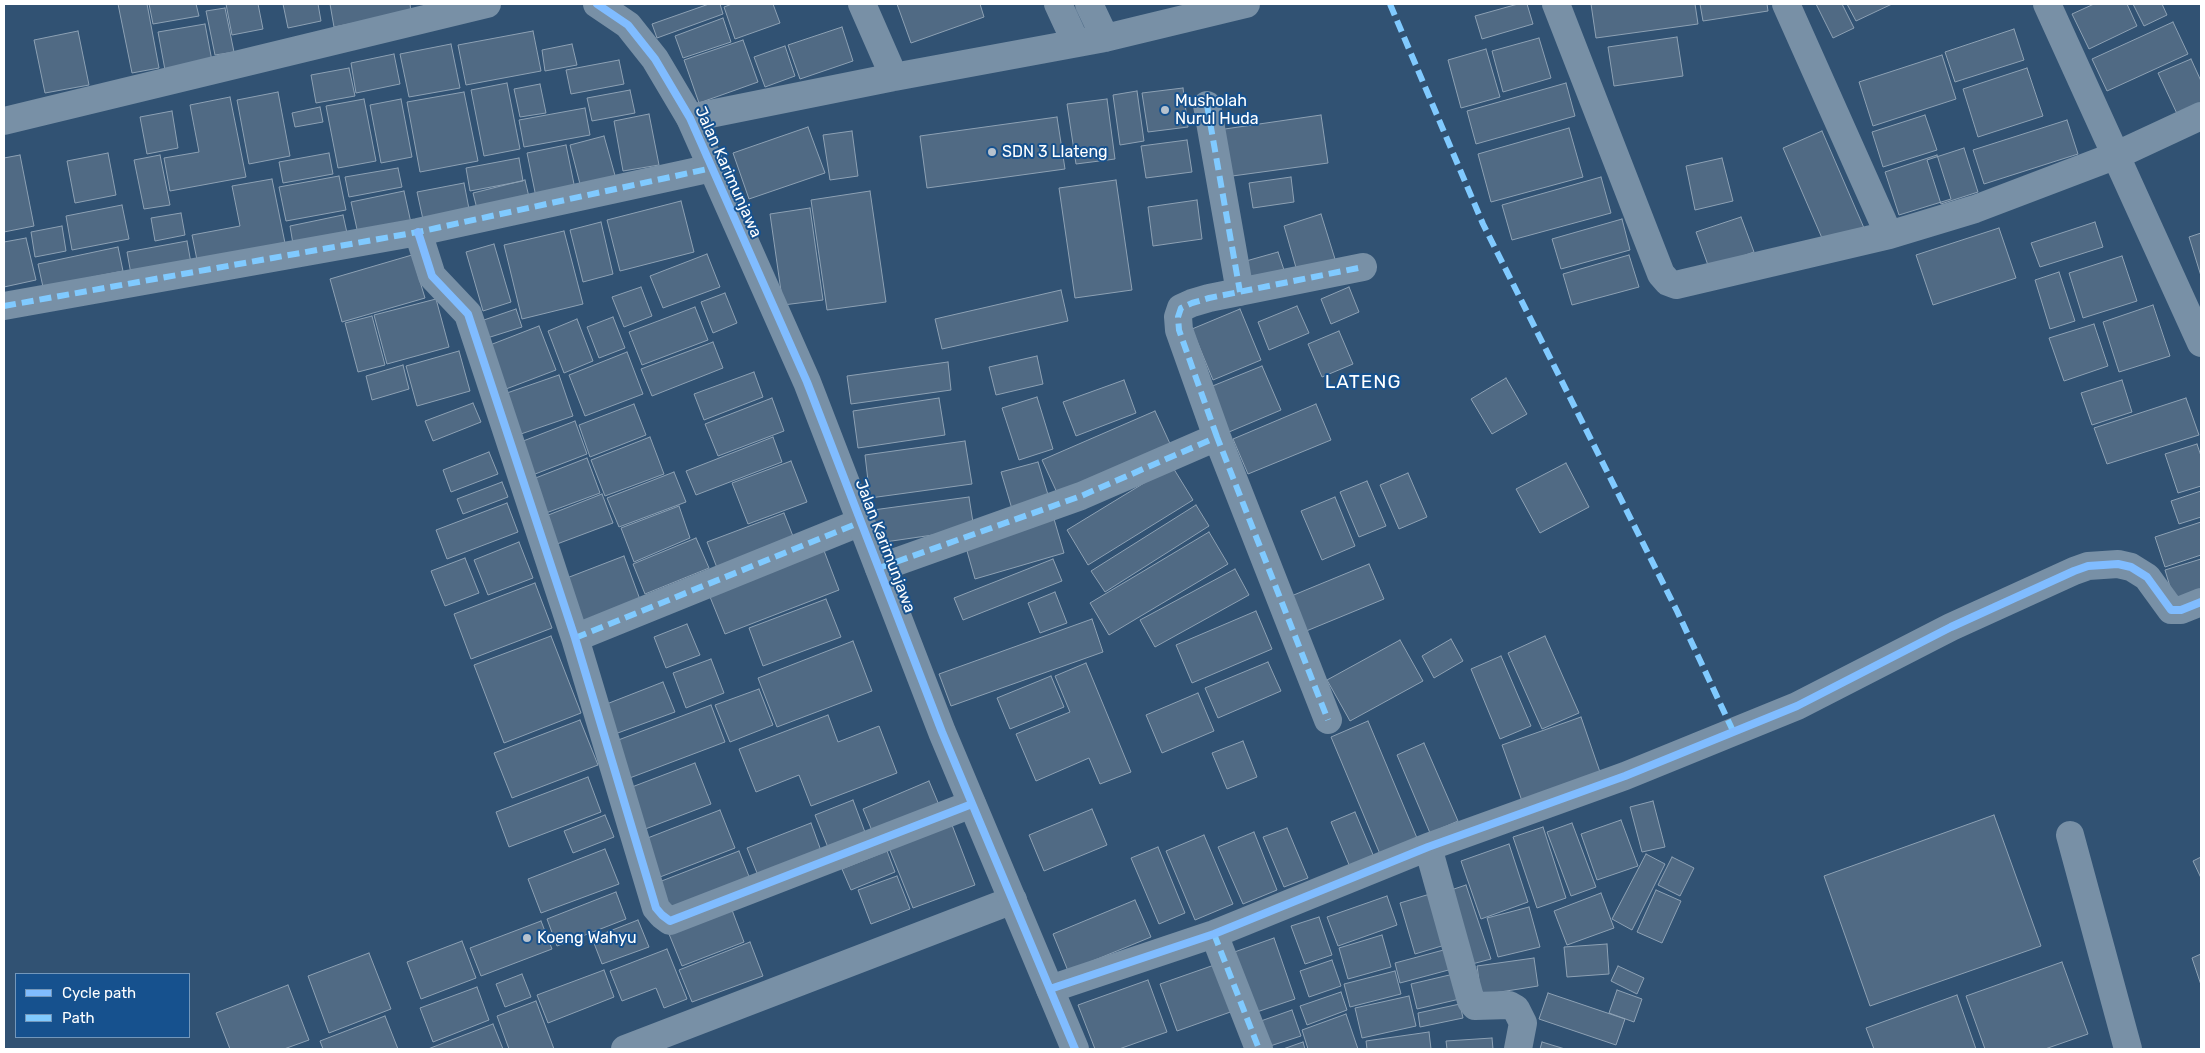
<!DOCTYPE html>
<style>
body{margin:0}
#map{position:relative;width:2205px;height:1053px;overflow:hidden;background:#315273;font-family:Rubik,sans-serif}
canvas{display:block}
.frame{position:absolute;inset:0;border:5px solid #fff;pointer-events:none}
.legend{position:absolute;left:15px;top:973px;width:175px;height:65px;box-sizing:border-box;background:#16518e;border:1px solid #7397bb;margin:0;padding:6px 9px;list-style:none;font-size:15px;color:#fff}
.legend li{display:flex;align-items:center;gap:10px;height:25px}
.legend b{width:25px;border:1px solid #7397bb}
</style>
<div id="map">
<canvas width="2205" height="1053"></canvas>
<div class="frame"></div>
<ul class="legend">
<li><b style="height:6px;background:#80bcff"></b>Cycle path</li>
<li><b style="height:6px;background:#80caff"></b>Path</li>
</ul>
</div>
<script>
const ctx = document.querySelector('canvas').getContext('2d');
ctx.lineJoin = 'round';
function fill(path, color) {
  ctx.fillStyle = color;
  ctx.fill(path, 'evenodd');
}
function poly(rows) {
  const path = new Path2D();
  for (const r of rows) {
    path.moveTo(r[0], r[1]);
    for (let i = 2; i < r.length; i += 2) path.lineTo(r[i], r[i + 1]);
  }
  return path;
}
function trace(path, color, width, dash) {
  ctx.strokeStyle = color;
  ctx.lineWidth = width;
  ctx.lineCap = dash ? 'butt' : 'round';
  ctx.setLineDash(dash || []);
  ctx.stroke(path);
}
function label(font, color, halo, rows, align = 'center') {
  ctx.font = font + ' Rubik,sans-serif';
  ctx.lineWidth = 4;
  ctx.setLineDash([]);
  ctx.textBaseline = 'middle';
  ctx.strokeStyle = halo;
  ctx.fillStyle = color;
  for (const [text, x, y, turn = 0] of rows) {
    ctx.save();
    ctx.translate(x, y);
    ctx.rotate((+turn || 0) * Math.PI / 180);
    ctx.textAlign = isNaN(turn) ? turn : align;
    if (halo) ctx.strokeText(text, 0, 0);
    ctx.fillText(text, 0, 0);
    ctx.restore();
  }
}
const building = poly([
 [118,4,147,4,159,68,132,73,118,4],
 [149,4,196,4,199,16,153,24,149,4],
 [226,4,258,4,263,29,232,35,226,4],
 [283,4,318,4,321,21,288,28,283,4],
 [330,4,410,4,411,12,334,27,330,4],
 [709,4,720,4,723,14,657,38,652,24,709,4],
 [732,4,773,4,780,23,735,39,724,7,732,4],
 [897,4,980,4,984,17,911,43,897,4],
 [1518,4,1527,4,1533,24,1482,39,1475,16,1518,4],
 [1591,4,1695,4,1698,24,1596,38,1591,4],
 [1700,4,1767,4,1768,11,1703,21,1700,4],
 [1816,4,1842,4,1854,28,1833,38,1816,4],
 [1847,4,1892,4,1856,21,1847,4],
 [2094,4,2127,4,2137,26,2089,49,2072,14,2094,4],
 [2133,4,2162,4,2167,15,2144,26,2133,4],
 [225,8,234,52,215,55,206,11,225,8],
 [723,18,731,42,683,58,675,36,723,18],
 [2173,22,2188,54,2107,91,2092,59,2173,22],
 [205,24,212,61,165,70,158,32,205,24],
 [842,27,853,61,800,79,788,45,842,27],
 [2014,29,2024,60,1955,82,1945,52,2014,29],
 [78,31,89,85,45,93,34,40,78,31],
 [533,31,541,71,466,85,458,45,533,31],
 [1677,37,1683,76,1614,86,1608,47,1677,37],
 [1539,38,1551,78,1503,92,1492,51,1539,38],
 [743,40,758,82,699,103,684,60,743,40],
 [451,44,460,88,409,97,400,54,451,44],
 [572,44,577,65,545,71,542,50,572,44],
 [785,46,795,76,765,87,754,57,785,46],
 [1486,49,1500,97,1461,108,1448,60,1486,49],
 [394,54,400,84,356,93,351,63,394,54],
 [1942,55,1956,99,1873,126,1859,82,1942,55],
 [2191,59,2201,81,2201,107,2179,118,2158,73,2191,59],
 [619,60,624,84,571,94,566,70,619,60],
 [349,68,355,96,316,103,311,75,349,68],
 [2027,68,2043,116,1978,137,1963,89,2027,68],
 [507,83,520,149,484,156,471,90,507,83],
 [1566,83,1575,116,1476,144,1467,111,1566,83],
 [540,84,546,113,520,117,514,89,540,84],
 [1183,88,1188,127,1148,132,1142,93,1183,88],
 [630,90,635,113,592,121,587,98,630,90],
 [1137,91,1144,141,1120,145,1113,95,1137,91],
 [278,92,290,156,249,164,237,100,278,92],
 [464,92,478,161,420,172,407,102,464,92],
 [230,97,246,177,170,191,164,158,199,152,190,105,230,97],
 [364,99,376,161,338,168,326,106,364,99],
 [401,99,412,157,381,163,370,105,401,99],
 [1107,99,1115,159,1076,164,1067,104,1107,99],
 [320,107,323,122,295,127,292,113,320,107],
 [585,108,590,135,524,147,519,120,585,108],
 [172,111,178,148,147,154,140,117,172,111],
 [649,114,659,165,623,171,614,121,649,114],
 [1321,115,1328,163,1225,177,1218,130,1321,115],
 [1925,115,1937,150,1883,167,1872,132,1925,115],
 [1057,117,1065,169,927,188,920,136,1057,117],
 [2067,120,2078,154,1984,184,1973,150,2067,120],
 [808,127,825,173,749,199,733,153,808,127],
 [1569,128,1583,177,1491,202,1478,154,1569,128],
 [852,131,858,176,830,180,823,135,852,131],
 [1822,131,1864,228,1825,245,1783,148,1822,131],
 [604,136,616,179,581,188,570,145,604,136],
 [1187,140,1192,172,1146,178,1141,146,1187,140],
 [566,145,575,189,536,197,527,153,566,145],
 [1964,148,1978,192,1941,204,1927,160,1964,148],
 [108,153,116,195,75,203,67,161,108,153],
 [329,153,333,174,283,183,279,162,329,153],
 [20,155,34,226,4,232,4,158,20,155],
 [160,155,170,205,144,209,134,160,160,155],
 [1937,155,1951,199,1899,215,1885,172,1937,155],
 [519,158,523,181,470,191,466,168,519,158],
 [1722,158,1733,201,1695,210,1686,166,1722,158],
 [398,168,402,187,349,197,345,177,398,168],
 [339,176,346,210,286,221,279,187,339,176],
 [1291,177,1294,202,1253,208,1249,183,1291,177],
 [1601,177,1611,213,1512,240,1502,205,1601,177],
 [272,179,286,248,198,265,192,235,240,226,232,186,272,179],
 [525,180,529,197,477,209,473,193,525,180],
 [1116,180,1132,290,1075,298,1059,188,1116,180],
 [464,183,470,214,424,224,417,192,464,183],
 [404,191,411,223,358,234,351,202,404,191],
 [870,191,886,302,827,310,811,200,870,191],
 [1197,200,1202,239,1153,246,1148,207,1197,200],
 [681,201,694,252,620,271,607,220,681,201],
 [122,205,129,239,72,250,66,216,122,205],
 [810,208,823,300,783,305,770,214,810,208],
 [181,213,185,235,155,241,151,218,181,213],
 [1321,214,1335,259,1297,271,1284,226,1321,214],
 [343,215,347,233,293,244,290,226,343,215],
 [1741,217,1754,252,1709,268,1696,232,1741,217],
 [1622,219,1630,250,1561,269,1552,239,1622,219],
 [601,222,613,274,583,282,570,230,601,222],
 [2095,222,2103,247,2040,267,2031,243,2095,222],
 [62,226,66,251,35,257,31,232,62,226],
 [1999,228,2016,278,1933,305,1916,255,1999,228],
 [564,231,583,304,522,319,504,245,564,231],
 [2201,233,2201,276,2189,237,2201,233],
 [26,238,36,280,4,287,4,242,26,238],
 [187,241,191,263,131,274,127,252,187,241],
 [494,244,511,302,483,311,466,252,494,244],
 [118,247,123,271,43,287,38,264,118,247],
 [1278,252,1286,276,1254,287,1246,261,1278,252],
 [707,254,720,287,663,308,650,276,707,254],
 [412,255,425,298,342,322,330,279,412,255],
 [1629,255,1639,287,1572,305,1563,274,1629,255],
 [2122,256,2137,301,2083,318,2069,273,2122,256],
 [2059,272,2075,321,2050,329,2035,280,2059,272],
 [641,287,652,316,624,327,612,297,641,287],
 [1349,287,1359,312,1331,324,1321,299,1349,287],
 [1061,290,1068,321,942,349,935,319,1061,290],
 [725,293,737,323,713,333,701,302,725,293],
 [436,299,449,347,387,364,374,315,436,299],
 [2153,305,2170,356,2119,372,2103,322,2153,305],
 [1297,306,1309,333,1269,350,1258,322,1297,306],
 [695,307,708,340,642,365,629,332,695,307],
 [516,309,522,327,484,339,478,322,516,309],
 [1240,309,1261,360,1213,380,1192,329,1240,309],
 [372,316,385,365,358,372,345,323,372,316],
 [613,317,625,348,599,358,587,327,613,317],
 [577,319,593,361,564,373,548,331,577,319],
 [2094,324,2108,366,2064,381,2049,338,2094,324],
 [539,326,556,370,506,389,490,345,539,326],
 [1339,331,1353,364,1322,377,1308,344,1339,331],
 [713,342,723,368,652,396,641,369,713,342],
 [459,351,470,391,417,406,406,366,459,351],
 [627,352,643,394,585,416,569,375,627,352],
 [1037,356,1043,384,996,395,989,367,1037,356],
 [948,362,951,390,851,404,847,376,948,362],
 [403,365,409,389,372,400,366,376,403,365],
 [1262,366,1281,410,1229,432,1210,387,1262,366],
 [754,372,763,397,704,420,694,394,754,372],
 [559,375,573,416,518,435,504,394,559,375],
 [1506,378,1527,414,1492,434,1471,399,1506,378],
 [1124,380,1136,413,1076,436,1063,402,1124,380],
 [2122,380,2132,412,2092,425,2081,393,2122,380],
 [1037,397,1053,449,1019,460,1002,408,1037,397],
 [772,398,784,431,718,456,705,424,772,398],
 [939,398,945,435,858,448,853,411,939,398],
 [2186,398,2199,435,2107,464,2094,428,2186,398],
 [473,403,481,422,433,441,425,421,473,403],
 [634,404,646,435,590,457,579,425,634,404],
 [1316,404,1331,440,1248,474,1233,439,1316,404],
 [1155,411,1172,448,1059,497,1042,460,1155,411],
 [575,421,587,454,530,476,518,443,575,421],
 [650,437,664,474,605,496,591,460,650,437],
 [773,437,782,462,696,495,686,471,773,437],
 [965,441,972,484,870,498,865,455,965,441],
 [2197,444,2201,456,2201,486,2178,493,2165,454,2197,444],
 [489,452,498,474,451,492,443,470,489,452],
 [587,458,600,493,546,513,533,479,587,458],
 [791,461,807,502,748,524,732,483,791,461],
 [1038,462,1049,498,1012,509,1001,472,1038,462],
 [1566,463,1589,507,1540,533,1516,489,1566,463],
 [1172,466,1193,500,1088,565,1067,530,1172,466],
 [674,472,686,502,619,527,607,498,674,472],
 [1408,473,1427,517,1399,529,1380,485,1408,473],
 [1367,481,1386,526,1359,537,1340,492,1367,481],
 [502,482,508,497,463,514,457,499,502,482],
 [2201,491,2201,517,2179,524,2171,501,2201,491],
 [602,494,613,523,549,547,538,519,602,494],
 [969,497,974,529,878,543,873,510,969,497],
 [1335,497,1355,546,1322,560,1301,511,1335,497],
 [507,503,518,532,447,559,436,530,507,503],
 [1196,505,1209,526,1105,592,1091,571,1196,505],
 [679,506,690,538,634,562,621,528,679,506],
 [784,513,796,544,719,573,707,542,784,513],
 [1054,519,1064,553,975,579,965,544,1054,519],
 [2201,522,2201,555,2165,567,2155,537,2201,522],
 [1209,532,1228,564,1109,635,1090,603,1209,532],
 [696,538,709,568,645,594,633,564,696,538],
 [519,542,533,578,488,595,474,560,519,542],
 [823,548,839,590,725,634,708,592,823,548],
 [624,556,642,605,578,630,559,581,624,556],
 [465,558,479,593,445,606,431,571,465,558],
 [1053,559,1062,581,963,620,954,598,1053,559],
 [2201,559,2201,591,2174,600,2165,570,2201,559],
 [1369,564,1384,599,1299,634,1284,599,1369,564],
 [1235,569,1249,595,1155,647,1140,620,1235,569],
 [535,583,552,628,471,659,454,614,535,583],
 [1055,592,1067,623,1040,633,1028,603,1055,592],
 [826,599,841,637,763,666,749,628,826,599],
 [1256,611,1272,649,1192,683,1176,645,1256,611],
 [1092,619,1103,652,951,706,939,674,1092,619],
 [687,624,700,655,666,668,654,637,687,624],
 [551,636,581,713,504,743,474,665,551,636],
 [1545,636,1579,713,1542,729,1508,653,1545,636],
 [1451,639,1463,661,1434,678,1422,656,1451,639],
 [1400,640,1423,681,1350,721,1327,680,1400,640],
 [853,641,872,691,777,727,758,678,853,641],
 [1501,656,1531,726,1500,739,1471,669,1501,656],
 [711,659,724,693,686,708,673,673,711,659],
 [1268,662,1281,691,1218,718,1205,688,1268,662],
 [1086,663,1131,772,1100,784,1089,758,1036,781,1016,734,1070,712,1055,676,1086,663],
 [1051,676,1064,707,1010,729,997,698,1051,676],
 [663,682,675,712,615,734,604,705,663,682],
 [759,689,773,725,730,742,715,705,759,689],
 [1198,693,1214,731,1162,753,1146,715,1198,693],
 [711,705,725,742,627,779,613,742,711,705],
 [828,715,838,742,879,726,897,773,811,806,799,775,756,792,739,749,828,715],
 [1581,717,1601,775,1522,801,1502,745,1581,717],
 [580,720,598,765,512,798,494,753,580,720],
 [1368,721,1417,838,1380,854,1331,737,1368,721],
 [1243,741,1257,777,1227,789,1212,753,1243,741],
 [1424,743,1458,821,1430,833,1397,755,1424,743],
 [695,763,711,804,640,831,624,790,695,763],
 [588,777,601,812,509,847,496,812,588,777],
 [929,781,939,805,873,833,863,809,929,781],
 [853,800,866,835,829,850,815,815,853,800],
 [1653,801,1665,847,1642,852,1630,807,1653,801],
 [1092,809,1107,845,1044,871,1029,835,1092,809],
 [720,810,735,848,660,877,645,839,720,810],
 [1355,812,1374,857,1350,867,1331,822,1355,812],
 [605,815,614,837,573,853,564,831,605,815],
 [1994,815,2041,946,1870,1006,1824,876,1994,815],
 [1621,820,1638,866,1597,880,1581,834,1621,820],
 [811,823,824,859,761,883,747,848,811,823],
 [1572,823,1596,887,1571,896,1547,832,1572,823],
 [952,825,975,885,913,908,889,848,952,825],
 [1543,827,1566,898,1537,908,1513,837,1543,827],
 [1287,828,1308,878,1284,887,1263,837,1287,828],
 [1254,832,1277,890,1243,904,1218,847,1254,832],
 [1204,835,1233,904,1195,920,1166,851,1204,835],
 [1509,844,1528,902,1481,919,1461,861,1509,844],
 [1158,847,1185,913,1159,924,1131,858,1158,847],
 [605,849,619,884,541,913,528,879,605,849],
 [739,851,752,884,672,915,659,882,739,851],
 [887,851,895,872,851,890,842,869,887,851],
 [1646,854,1665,864,1632,930,1612,919,1646,854],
 [1672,857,1694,868,1680,896,1658,885,1672,857],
 [2201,857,2201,878,2193,861,2201,857],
 [897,876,910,909,871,924,858,890,897,876],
 [1466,885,1491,959,1472,964,1448,891,1466,885],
 [1656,890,1681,901,1662,943,1637,932,1656,890],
 [616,892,626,919,557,946,547,919,616,892],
 [1601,893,1614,928,1567,945,1554,911,1601,893],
 [1430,894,1445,945,1415,954,1400,903,1430,894],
 [1387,896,1397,925,1338,946,1327,917,1387,896],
 [1135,900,1151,937,1068,971,1053,934,1135,900],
 [1529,907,1540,947,1498,957,1487,918,1529,907],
 [732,910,744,942,682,966,669,934,732,910],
 [1319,917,1332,955,1305,964,1291,926,1319,917],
 [638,920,649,947,602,964,592,938,638,920],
 [541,921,552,949,481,976,470,948,541,921],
 [1382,935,1391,967,1348,979,1339,948,1382,935],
 [1274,938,1295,999,1248,1015,1226,955,1274,938],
 [462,941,476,978,421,999,407,962,462,941],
 [750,942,763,976,692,1002,679,970,750,942],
 [1607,944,1609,974,1567,977,1564,947,1607,944],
 [1451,948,1456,968,1400,983,1395,963,1451,948],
 [667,949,687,999,664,1008,656,988,622,1001,610,971,667,949],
 [369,953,391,1009,329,1033,308,976,369,953],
 [2201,954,2201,985,2192,958,2201,954],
 [1534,958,1538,986,1481,995,1477,966,1534,958],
 [1332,960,1341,986,1309,997,1300,971,1332,960],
 [2062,962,2088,1034,2045,1049,1985,1049,1966,996,2062,962],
 [1220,963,1236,1010,1177,1031,1160,984,1220,963],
 [1618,966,1644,978,1637,994,1611,981,1618,966],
 [604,970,614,997,548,1023,537,995,604,970],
 [1395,971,1401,994,1350,1007,1344,984,1395,971],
 [1458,973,1464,998,1417,1009,1411,984,1458,973],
 [522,974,531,997,505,1007,496,984,522,974],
 [1148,980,1167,1032,1119,1049,1095,1049,1078,1005,1148,980],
 [288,985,309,1040,284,1049,230,1049,216,1013,288,985],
 [477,987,489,1020,433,1042,420,1008,477,987],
 [1617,990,1642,999,1634,1022,1609,1013,1617,990],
 [1341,992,1347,1010,1307,1025,1300,1006,1341,992],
 [1548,993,1625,1019,1616,1045,1539,1019,1548,993],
 [1957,995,1976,1049,1874,1049,1866,1028,1957,995],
 [1409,996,1416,1026,1362,1038,1355,1008,1409,996],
 [536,1001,554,1049,509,1049,497,1016,536,1001],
 [1460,1004,1463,1018,1420,1027,1418,1013,1460,1004],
 [1292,1010,1301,1036,1267,1047,1258,1022,1292,1010],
 [1346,1014,1358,1049,1308,1049,1302,1030,1346,1014],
 [385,1016,398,1049,323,1049,320,1041,385,1016],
 [493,1024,503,1049,428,1049,493,1024],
 [1429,1032,1431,1049,1367,1049,1366,1041,1429,1032],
 [1492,1038,1493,1049,1447,1049,1446,1041,1492,1038],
 [1303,1042,1305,1049,1283,1049,1303,1042],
 [1542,1042,1565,1049,1540,1049,1542,1042]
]);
fill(building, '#506a84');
trace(building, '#8da1b4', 1);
trace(poly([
 [862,4,894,77],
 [1058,4,1076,43],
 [1089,4,1105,38],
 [1556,4,1661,274,1668,282,1676,285,1889,235,1975,209,2117,155,2201,116],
 [1786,4,1889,235],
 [2047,4,2201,343],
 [1207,105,1240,292],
 [690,118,894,77,1105,38,1246,4],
 [418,232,432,276,468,314,575,638,656,908,662,915,670,921,972,804],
 [4,306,418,232,712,168],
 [1217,437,1179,330,1178,317,1181,308,1192,303,1209,298,1363,267],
 [879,568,1081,496,1217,437,1328,720],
 [575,638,861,522],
 [2070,835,2128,1049],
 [1428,847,1471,1001,1475,1006,1509,1005,1516,1009,1523,1023,1518,1049],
 [1214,934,1259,1049],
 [1050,989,1214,934,1428,847,1625,776,1797,706,1951,627,2074,571,2088,566,2118,564,2131,567,2147,577,2171,610,2181,610,2201,602],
 [625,1049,1013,900]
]), '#7890a6', 28);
trace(poly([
 [597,4,628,25,655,59,690,118,807,382,942,732,1075,1049],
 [4,121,487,4]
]), '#7890a6', 28);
trace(poly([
 [1390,4,1483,224,1677,611,1733,731],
 [1207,105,1240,292],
 [4,306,418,232,712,168],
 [1217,437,1179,330,1178,317,1181,308,1192,303,1209,298,1363,267],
 [879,568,1081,496,1217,437,1328,720],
 [575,638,861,522],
 [1214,934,1259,1049]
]), '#80caff', 6, [12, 6]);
trace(poly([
 [597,4,628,25,655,59,690,118,807,382,942,732,1075,1049],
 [418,232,432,276,468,314,575,638,656,908,662,915,670,921,972,804],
 [1050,989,1214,934,1428,847,1625,776,1797,706,1951,627,2074,571,2088,566,2118,564,2131,567,2147,577,2171,610,2181,610,2201,602]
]), '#80bcff', 8);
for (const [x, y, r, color] of [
 [1165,110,5,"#b7c2ce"],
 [992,152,5,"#b7c2ce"],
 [527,938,5,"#b7c2ce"]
]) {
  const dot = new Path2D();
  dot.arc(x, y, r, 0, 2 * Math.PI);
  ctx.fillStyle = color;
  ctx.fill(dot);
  trace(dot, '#16518e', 2);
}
label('16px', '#fff', '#16518e', [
 ["Musholah",1175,101],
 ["Nurul Huda",1175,119],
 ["SDN 3 Llateng",1002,152],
 ["Koeng Wahyu",537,938]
], 'left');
label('16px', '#fff', '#16518e', [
 ["Jalan Karimunjawa",728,172,66],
 ["Jalan Karimunjawa",885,546,69]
]);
ctx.letterSpacing = '1px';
label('19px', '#fff', '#16518e', [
 ["LATENG",1363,383]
]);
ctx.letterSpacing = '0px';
</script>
